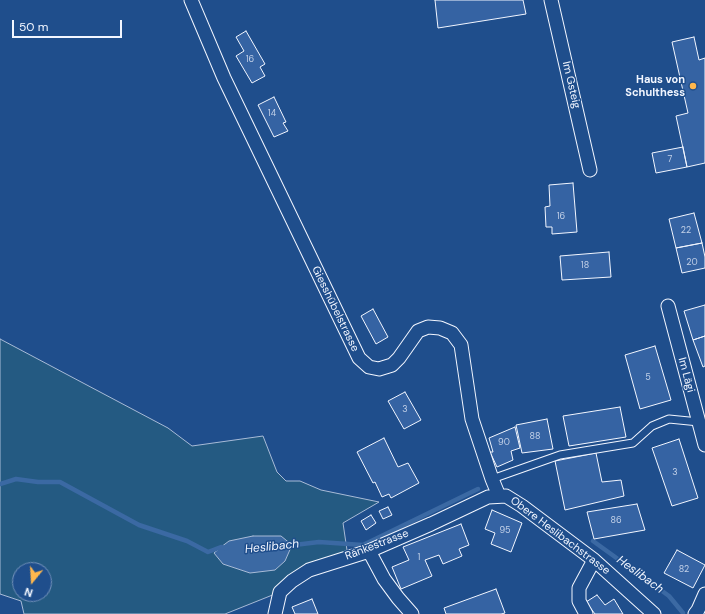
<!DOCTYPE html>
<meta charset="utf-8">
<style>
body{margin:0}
#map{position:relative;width:705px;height:614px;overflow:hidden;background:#1f4e8c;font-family:"DM Sans",sans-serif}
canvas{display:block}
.north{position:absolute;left:12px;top:562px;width:40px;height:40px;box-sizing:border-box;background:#1f4e8c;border:1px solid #7391ba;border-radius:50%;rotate:198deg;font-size:11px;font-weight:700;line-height:16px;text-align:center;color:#f2f6ff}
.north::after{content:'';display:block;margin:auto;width:14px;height:18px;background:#ffb74d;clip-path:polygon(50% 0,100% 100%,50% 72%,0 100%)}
.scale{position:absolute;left:12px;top:20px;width:110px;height:18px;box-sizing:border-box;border:2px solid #f2f6ff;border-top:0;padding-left:5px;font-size:12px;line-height:14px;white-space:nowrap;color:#f2f6ff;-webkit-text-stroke:3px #1f4e8c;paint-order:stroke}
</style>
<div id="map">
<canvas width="705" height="614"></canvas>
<div class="north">N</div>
<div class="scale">50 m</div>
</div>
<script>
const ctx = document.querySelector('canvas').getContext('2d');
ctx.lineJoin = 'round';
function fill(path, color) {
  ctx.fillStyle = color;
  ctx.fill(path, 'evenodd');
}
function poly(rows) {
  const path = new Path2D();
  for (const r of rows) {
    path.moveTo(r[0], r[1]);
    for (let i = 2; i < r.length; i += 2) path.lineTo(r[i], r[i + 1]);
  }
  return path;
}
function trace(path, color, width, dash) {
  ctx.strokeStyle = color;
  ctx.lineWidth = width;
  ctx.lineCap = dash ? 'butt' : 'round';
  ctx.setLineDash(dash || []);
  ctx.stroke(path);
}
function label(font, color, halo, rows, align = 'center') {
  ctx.font = font + ' "DM Sans",sans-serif';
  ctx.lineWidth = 3;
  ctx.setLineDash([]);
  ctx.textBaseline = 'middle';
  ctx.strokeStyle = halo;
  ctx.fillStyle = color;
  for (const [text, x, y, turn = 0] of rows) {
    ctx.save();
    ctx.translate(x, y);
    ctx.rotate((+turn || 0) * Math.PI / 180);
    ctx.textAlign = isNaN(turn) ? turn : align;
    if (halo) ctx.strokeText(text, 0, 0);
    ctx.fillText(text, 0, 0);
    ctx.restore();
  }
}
const green = poly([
 [0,339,168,428,192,446,263,436,277,472,286,481,300,481,321,490,379,502,343,523,348,557,280,592,225,614,24,614,21,601,0,594,0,339],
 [20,570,44,570,44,594,20,594,20,570]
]);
fill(green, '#245a82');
trace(green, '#a8bbd7', 1);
const water = poly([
 [253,536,281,536,292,545,285,561,275,570,250,573,223,564,214,553,221,547,229,541,253,536]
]);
fill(water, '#3b69a3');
trace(water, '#a8bbd7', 1);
trace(poly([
 [0,484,16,479,38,482,60,482,139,525,187,541,208,552,221,547,226,548],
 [593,541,669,596,683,613],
 [286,546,319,542,363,545,478,489]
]), '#3b69a3', 4.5);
const building = poly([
 [435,0,523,0,526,14,438,28,435,0],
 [246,31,265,64,260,67,265,76,252,83,236,56,244,51,236,37,246,31],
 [694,37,699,60,705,58,705,163,687,167,676,116,688,113,672,42,694,37],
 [274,97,286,122,283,123,288,131,274,137,258,105,274,97],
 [683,147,687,167,656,173,652,153,683,147],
 [573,183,577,232,552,234,552,227,546,227,545,207,550,206,549,185,573,183],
 [694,213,702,243,676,248,669,219,694,213],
 [702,243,705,257,705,268,682,273,676,248,702,243],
 [609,252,611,277,562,280,560,256,609,252],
 [705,305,705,336,693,340,684,311,705,305],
 [373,309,388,337,376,344,361,316,373,309],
 [705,336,705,366,703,367,693,340,705,336],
 [655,346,671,400,640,409,625,355,655,346],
 [405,392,421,420,404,429,388,401,405,392],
 [620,407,626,437,569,446,563,416,620,407],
 [547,419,553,449,522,453,516,425,547,419],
 [515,427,520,448,511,451,513,460,497,467,490,452,493,452,489,438,515,427],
 [384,438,398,467,408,463,419,483,391,498,389,494,382,497,375,482,373,483,357,452,384,438],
 [679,439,698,498,672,506,652,448,679,439],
 [596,453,602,482,621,480,624,496,565,510,555,461,596,453],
 [637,504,645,530,594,539,587,512,637,504],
 [388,507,392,515,383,519,379,511,388,507],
 [492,510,522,523,511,552,491,544,495,533,485,529,492,510],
 [371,515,376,523,366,530,361,521,371,515],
 [461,524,469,545,459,549,462,556,443,564,439,555,425,560,432,576,401,589,392,567,409,560,403,547,461,524],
 [677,550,705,565,693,588,664,573,677,550],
 [496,589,505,613,501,614,446,614,444,608,496,589],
 [597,595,605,605,614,599,623,614,595,614,586,602,597,595],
 [312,599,318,614,295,614,292,607,312,599]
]);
fill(building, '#3563a3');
trace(building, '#f2f6ff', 1);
const service = poly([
 [492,479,560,455,633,443,652,426,669,419,699,422]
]);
const minor = poly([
 [191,0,224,78,359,358,369,367,379,369,392,365,399,358,418,331,428,327,440,328,452,333,461,345,472,419,492,479,499,496],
 [551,0,590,170],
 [668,306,705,445],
 [369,551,384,579,398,598,412,614],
 [275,614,280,592,292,581,309,570,369,551,431,524,488,497,506,496,522,506,594,560,654,614],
 [586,614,579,601,579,588,594,560],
 [695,614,698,610,705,594]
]);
trace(service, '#f2f6ff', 9);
trace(minor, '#f2f6ff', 15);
trace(service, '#1f4e8c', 7);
trace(minor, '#1f4e8c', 13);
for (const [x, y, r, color] of [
 [693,86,4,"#ffb74d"]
]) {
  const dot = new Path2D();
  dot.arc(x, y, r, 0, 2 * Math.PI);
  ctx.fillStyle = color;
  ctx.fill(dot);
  trace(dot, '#1f4e8c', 1.5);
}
label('9px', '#c3d1e8', null, [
 ["16",250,60],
 ["14",272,114],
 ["7",670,160],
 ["16",561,217],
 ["22",686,231],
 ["20",692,263],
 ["18",585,266],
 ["5",648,378],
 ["3",405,410],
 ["88",535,437],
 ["90",504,443],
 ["3",675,473],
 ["86",616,521],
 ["95",505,531],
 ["1",419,558],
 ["82",684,570]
]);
label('bold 11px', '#f2f6ff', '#1f4e8c', [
 ["Haus von",685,80],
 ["Schulthess",685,93]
], 'right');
label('11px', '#f2f6ff', '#1f4e8c', [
 ["Im Gsteig",571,85,77],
 ["Giesshübelstrasse",335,309,64],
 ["Im Lägi",686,375,75],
 ["Obere Heslibachstrasse",560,536,37],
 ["Ränkestrasse",377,545,-21]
]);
label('italic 12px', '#f2f6ff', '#1f4e8c', [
 ["Heslibach",272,547,-6],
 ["Heslibach",640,575,36]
]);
</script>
